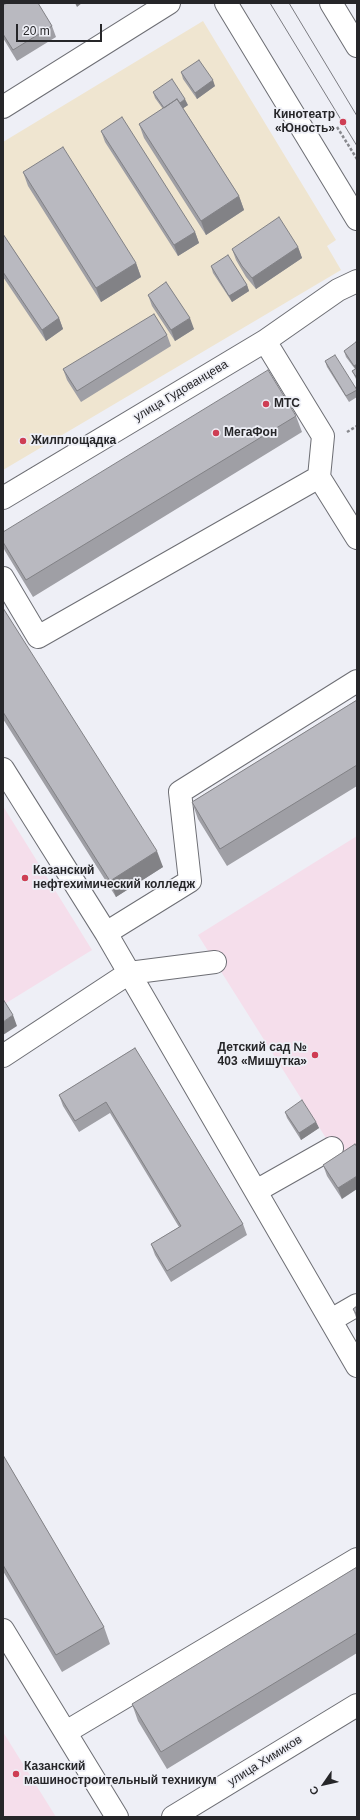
<!DOCTYPE html>
<meta charset="utf-8">
<style>
body{margin:0}
#map{position:relative;width:360px;height:1820px;overflow:hidden;background:#eeeff6;font-family:Arial,sans-serif}
canvas{display:block}
.frame{position:absolute;inset:0;border:4px solid #262629;pointer-events:none}
.north{position:absolute;left:304px;top:1764px;width:40px;height:40px;-webkit-text-stroke:3px #eeeff6;paint-order:stroke;rotate:236deg;font-size:11px;font-weight:700;line-height:16px;text-align:center;color:#262629}
.north::after{content:'';display:block;margin:auto;width:14px;height:18px;background:#262629;clip-path:polygon(50% 0,100% 100%,50% 72%,0 100%)}
.scale{position:absolute;left:16px;top:24px;width:86px;height:18px;box-sizing:border-box;border:2px solid #262629;border-top:0;padding-left:5px;font-size:12px;line-height:14px;white-space:nowrap;color:#262629;-webkit-text-stroke:3px #eeeff6;paint-order:stroke}
</style>
<div id="map">
<canvas width="360" height="1820"></canvas>
<div class="frame"></div>
<div class="north">С</div>
<div class="scale">20 m</div>
</div>
<script>
const ctx = document.querySelector('canvas').getContext('2d');
ctx.lineJoin = 'round';
function fill(path, color) {
  ctx.fillStyle = color;
  ctx.fill(path, 'evenodd');
}
function poly(rows) {
  const path = new Path2D();
  for (const r of rows) {
    path.moveTo(r[0], r[1]);
    for (let i = 2; i < r.length; i += 2) path.lineTo(r[i], r[i + 1]);
  }
  return path;
}
function trace(path, color, width, dash) {
  ctx.strokeStyle = color;
  ctx.lineWidth = width;
  ctx.lineCap = dash ? 'butt' : 'round';
  ctx.setLineDash(dash || []);
  ctx.stroke(path);
}
function label(font, color, halo, rows, align = 'center') {
  ctx.font = font + ' Arial,sans-serif';
  ctx.lineWidth = 3.5;
  ctx.setLineDash([]);
  ctx.textBaseline = 'middle';
  ctx.strokeStyle = halo;
  ctx.fillStyle = color;
  for (const [text, x, y, turn = 0] of rows) {
    ctx.save();
    ctx.translate(x, y);
    ctx.rotate((+turn || 0) * Math.PI / 180);
    ctx.textAlign = isNaN(turn) ? turn : align;
    if (halo) ctx.strokeText(text, 0, 0);
    ctx.fillText(text, 0, 0);
    ctx.restore();
  }
}
fill(poly([
 [203,21,336,240,327,246,341,270,3,470,3,142]
]), '#efe5d0');
fill(poly([
 [3,806,92,950,3,1005],
 [357,836,357,1168,348,1173,198,935],
 [3,1732,56,1817,3,1817]
]), '#f5deeb');
const minor = poly([
 [3,107,169,3],
 [265,341,323,436,319,477,357,538],
 [3,498,265,341,338,290,357,281],
 [3,578,38,637,319,477],
 [3,769,106,933,357,1366],
 [106,933,190,881,180,792,357,681],
 [3,1056,129,973,215,962],
 [256,1191,332,1148],
 [331,1320,357,1305],
 [3,1630,117,1817],
 [66,1732,357,1559],
 [173,1817,357,1705]
]);
const major = poly([
 [226,3,357,219],
 [331,3,357,46]
]);
trace(minor, '#6d6e74', 24);
trace(major, '#6d6e74', 24);
trace(poly([
 [337,127,357,159],
 [347,432,357,426]
]), '#88898e', 2.5, [3, 2]);
trace(minor, '#fff', 22);
trace(major, '#fff', 22);
trace(poly([
 [270,3,357,146],
 [289,3,357,116]
]), '#7b7b80', 1);
fill(poly([
 [3,5,52,26,56,37,17,61,3,38],
 [181,72,215,86,197,99,183,79],
 [153,92,188,105,183,108,239,196,244,210,206,235,144,138,139,124,163,109,155,98],
 [101,131,195,232,199,243,178,256,105,142],
 [23,172,136,263,141,277,101,302,28,186],
 [3,234,59,318,63,329,46,341,3,277],
 [298,247,302,258,256,289,246,277,236,260,232,249],
 [211,266,247,285,249,291,232,302,213,273],
 [148,295,194,329,175,341,152,306],
 [167,335,171,346,81,402,67,380,63,369],
 [357,343,357,381,352,371,355,369,346,357,344,351],
 [325,361,357,390,357,397,349,402,327,367],
 [296,416,302,432,33,597,5,551,3,547,3,532],
 [3,608,163,867,116,897,3,719],
 [357,700,357,786,227,866,198,819,192,802],
 [135,1048,243,1224,247,1235,171,1282,155,1255,151,1244,179,1227,110,1113,79,1132,63,1106,59,1095],
 [285,1112,316,1122,319,1128,301,1140,287,1118],
 [355,1144,342,1199,327,1176,323,1165],
 [357,1306,357,1320,353,1309],
 [3,1455,104,1627,110,1644,62,1672,3,1571],
 [357,1567,357,1653,167,1769,138,1721,132,1704]
]), '#9f9fa5');
fill(poly([
 [75,3,82,3,77,7],
 [213,80,215,86,197,99,195,93],
 [185,99,188,105,169,118,167,112],
 [239,196,244,210,206,235,201,221],
 [195,232,199,243,178,256,174,245],
 [298,247,302,258,256,289,252,278],
 [136,263,141,277,101,302,96,288],
 [247,285,249,291,232,302,229,296],
 [59,318,63,329,46,341,42,330],
 [190,318,194,329,175,341,171,330],
 [357,364,357,372,354,366],
 [157,851,163,867,116,897,110,881],
 [13,1015,17,1026,3,1035,3,1022],
 [316,1122,319,1128,301,1140,299,1133],
 [357,1176,357,1189,342,1199,338,1188]
]), '#828286');
const building = poly([
 [7,3,38,3,52,26,13,50,3,34,3,5,7,3],
 [199,60,213,80,195,93,181,72,199,60],
 [172,79,185,99,180,103,177,99,164,108,153,92,172,79],
 [177,99,239,196,201,221,139,124,177,99],
 [122,117,195,232,174,245,101,131,122,117],
 [63,147,136,263,96,288,23,172,63,147],
 [279,217,298,247,252,278,242,266,232,249,279,217],
 [3,234,59,318,42,330,3,272,3,234],
 [228,255,247,285,229,296,211,266,228,255],
 [166,282,190,318,171,330,148,295,166,282],
 [154,314,167,335,77,391,63,369,154,314],
 [356,342,357,343,357,364,354,366,344,351,356,342],
 [335,355,357,390,346,396,325,361,335,355],
 [357,368,357,378,352,371,357,368],
 [268,370,296,416,26,580,3,542,3,532,268,370],
 [3,608,157,851,110,881,3,712,3,608],
 [357,700,357,765,220,849,192,802,357,700],
 [3,999,13,1015,3,1022,3,999],
 [135,1048,243,1224,167,1271,151,1244,181,1226,106,1102,75,1121,59,1095,135,1048],
 [302,1100,316,1122,299,1133,285,1112,302,1100],
 [355,1144,357,1147,357,1176,338,1188,323,1165,355,1144],
 [357,1306,357,1315,353,1309,357,1306],
 [3,1455,104,1627,56,1655,3,1565,3,1455],
 [357,1567,357,1633,161,1752,132,1704,357,1567]
]);
fill(building, '#b9b9c0');
trace(building, '#828286', 1);
for (const [x, y, r, color] of [
 [343,122,4,"#ce3e54"],
 [266,404,4,"#ce3e54"],
 [216,433,4,"#ce3e54"],
 [23,441,4,"#ce3e54"],
 [25,878,4,"#ce3e54"],
 [315,1055,4,"#ce3e54"],
 [16,1774,4,"#ce3e54"]
]) {
  const dot = new Path2D();
  dot.arc(x, y, r, 0, 2 * Math.PI);
  ctx.fillStyle = color;
  ctx.fill(dot);
  trace(dot, '#eeeff6', 1.5);
}
label('bold 12px', '#262629', '#eeeff6', [
 ["Кинотеатр",335,115,"right"],
 ["«Юность»",335,129,"right"],
 ["МТС",274,404],
 ["МегаФон",224,433],
 ["Жилплощадка",31,441],
 ["Казанский",33,871],
 ["нефтехимический колледж",33,885],
 ["Детский сад №",307,1048,"right"],
 ["403 «Мишутка»",307,1062,"right"],
 ["Казанский",24,1767],
 ["машиностроительный техникум",24,1781]
], 'left');
label('12px', '#262629', '#eeeff6', [
 ["улица Гудованцева",181,391,-31],
 ["улица Химиков",265,1761,-32]
]);
</script>
